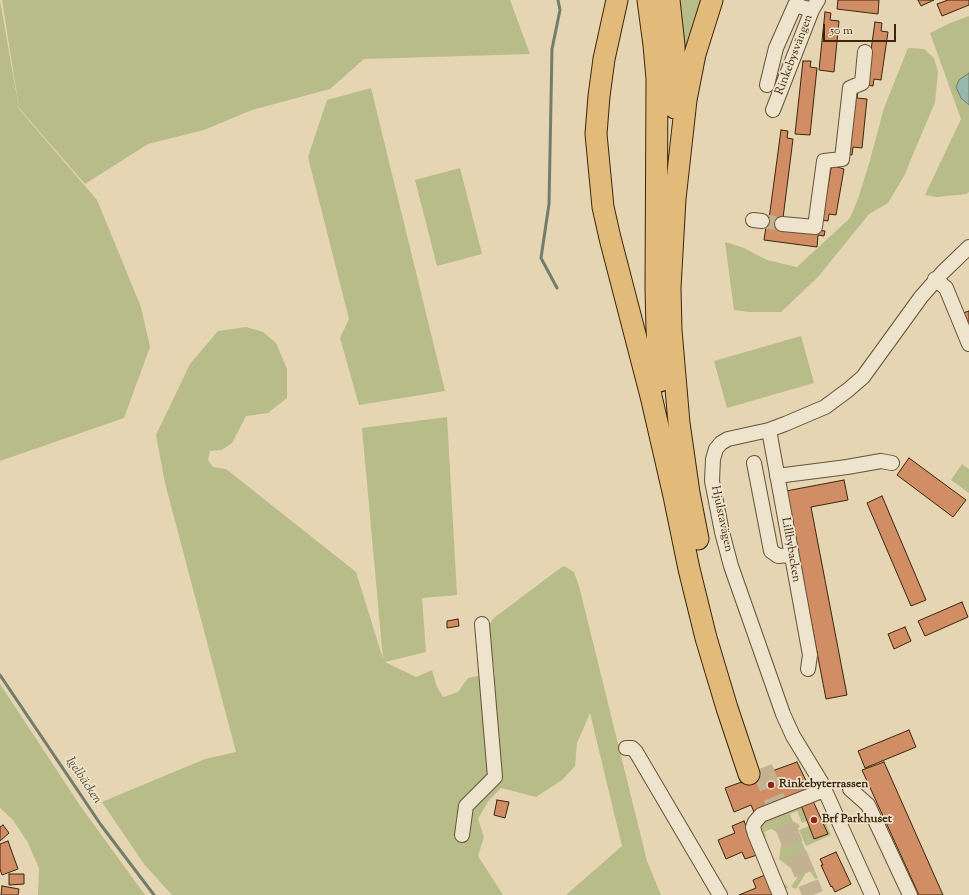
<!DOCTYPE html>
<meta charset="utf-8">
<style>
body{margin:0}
#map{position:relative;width:969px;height:895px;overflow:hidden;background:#e5d5b2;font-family:"Sorts Mill Goudy",serif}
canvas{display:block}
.scale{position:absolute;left:823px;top:24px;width:73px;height:18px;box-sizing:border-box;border:2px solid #3c260e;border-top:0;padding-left:5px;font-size:12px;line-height:14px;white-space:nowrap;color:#3c260e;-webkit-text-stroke:3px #eee4cd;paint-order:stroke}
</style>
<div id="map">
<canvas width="969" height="895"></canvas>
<div class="scale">50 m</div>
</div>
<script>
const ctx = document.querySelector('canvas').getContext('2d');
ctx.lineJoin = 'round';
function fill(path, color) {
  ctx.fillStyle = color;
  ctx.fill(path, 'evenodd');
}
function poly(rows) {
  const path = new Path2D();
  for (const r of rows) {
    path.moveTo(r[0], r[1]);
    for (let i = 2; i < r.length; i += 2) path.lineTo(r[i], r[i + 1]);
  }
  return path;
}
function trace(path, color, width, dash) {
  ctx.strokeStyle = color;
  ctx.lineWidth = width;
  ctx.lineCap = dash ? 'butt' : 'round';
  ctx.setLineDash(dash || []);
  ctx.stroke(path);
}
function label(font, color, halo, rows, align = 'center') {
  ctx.font = font + ' "Sorts Mill Goudy",serif';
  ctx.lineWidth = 3.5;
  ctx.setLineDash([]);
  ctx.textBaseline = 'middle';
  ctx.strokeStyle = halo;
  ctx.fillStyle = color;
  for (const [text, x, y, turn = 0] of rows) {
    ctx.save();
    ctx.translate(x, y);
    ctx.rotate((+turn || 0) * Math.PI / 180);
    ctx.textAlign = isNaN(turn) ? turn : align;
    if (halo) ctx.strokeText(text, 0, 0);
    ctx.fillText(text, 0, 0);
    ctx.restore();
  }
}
fill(poly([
 [0,0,19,109,97,200,141,307,150,347,124,418,0,461],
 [2,0,510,0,530,54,364,59,330,89,252,110,204,130,148,144,85,184,19,108],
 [679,0,704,0,689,55,682,54,681,7],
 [969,16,969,192,966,194,937,197,925,195,961,119,930,33,948,24],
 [908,48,924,49,934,58,938,72,935,102,904,176,888,203,869,214,818,277,781,312,749,312,734,310,725,242,744,248,767,260,797,267,850,218,859,196,870,160,884,108],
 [371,88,445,391,359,405,340,338,349,319,308,157,327,100],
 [460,168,482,254,437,266,415,180],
 [246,327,263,332,276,343,287,369,287,398,268,413,246,416,232,443,222,450,210,451,208,460,213,467,226,469,356,572,383,659,362,428,447,417,457,595,422,598,426,652,385,662,416,677,432,670,437,687,443,697,458,692,468,678,483,675,495,675,488,626,494,618,555,572,564,566,574,572,579,586,647,861,661,895,566,895,622,846,590,713,577,743,575,766,562,780,536,797,501,788,489,800,478,819,484,837,478,856,503,895,172,895,144,864,102,802,205,759,236,752,165,483,156,435,190,364,218,331],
 [801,336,814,383,727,408,714,361],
 [962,464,969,469,969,493,951,480],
 [0,684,81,807,145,895,38,895,39,868,27,841,13,820,0,808],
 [801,805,807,821,802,823,797,811,790,814,794,824,798,823,800,827,796,829,818,878,815,879,810,871,807,871,796,889,791,887,799,875,779,859,782,838,777,832,771,829,764,832,766,837,763,841,781,886,786,884,788,888,780,891,762,846,756,827,757,823,763,819],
 [824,818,831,835,806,846,799,830,809,826,814,839,828,834,821,819]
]), '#b8bc89');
const water = poly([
 [969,73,969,105,961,98,956,87,959,80,969,73]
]);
fill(water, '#96b9ab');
trace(water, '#727e6c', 1);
trace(poly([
 [557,288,541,258,549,204,552,49,560,10,558,0],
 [0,675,101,825,154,895]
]), '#727e6c', 3);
const building = poly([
 [838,0,879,0,878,14,837,9,838,0],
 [918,0,934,0,921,6,918,0],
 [948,0,969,0,969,5,942,16,937,4,948,0],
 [825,12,831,13,830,20,839,21,834,72,819,70,825,12],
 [875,22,882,23,881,31,888,32,881,80,874,79,873,86,866,85,875,22],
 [803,61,811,61,810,67,817,68,810,135,795,134,803,61],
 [853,91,858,91,857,98,867,99,862,148,853,147,852,155,846,154,853,91],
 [781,130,788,131,787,138,793,139,782,226,825,231,824,236,818,235,817,247,764,240,766,227,761,226,762,219,769,219,781,130],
 [832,163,838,164,837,167,844,169,836,215,829,214,828,221,822,220,832,163],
 [969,311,969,329,963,313,969,311],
 [909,458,966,500,953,517,897,475,909,458],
 [844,480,848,500,811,507,847,695,826,699,786,491,844,480],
 [882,496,926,600,911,606,867,503,882,496],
 [962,602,968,617,925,636,918,621,962,602],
 [458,619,459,626,447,628,447,621,458,619],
 [905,627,911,641,894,649,888,634,905,627],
 [909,730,916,747,865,768,858,751,909,730],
 [797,762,811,791,754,812,751,805,734,812,725,788,797,762],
 [884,762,943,895,919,895,862,770,884,762],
 [497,800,509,802,505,818,494,815,497,800],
 [813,801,828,834,814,839,801,805,813,801],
 [744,821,757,855,745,859,742,852,726,859,718,840,735,833,732,826,744,821],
 [3,825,9,833,0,841,0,827,3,825],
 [8,841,18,869,2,875,0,869,0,844,8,841],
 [836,852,851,884,835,892,832,886,831,887,821,865,823,865,820,859,836,852],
 [9,874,24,874,24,884,9,885,9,874],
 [765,875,773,895,739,895,756,888,753,880,765,875],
 [2,886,19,889,18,895,1,895,2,886]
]);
fill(building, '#d18d63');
trace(building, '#3c260e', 1);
trace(poly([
 [762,221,782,224]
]), '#c3b291', 14, [14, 7]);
trace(poly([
 [762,768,813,895]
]), '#c3b291', 21, [21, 10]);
const minor = poly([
 [767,85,776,48,795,5,812,10],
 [773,110,812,10,818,0],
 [753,220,762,221],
 [782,224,815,227,824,161,842,159,850,88,862,83,865,52],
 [935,279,946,288,969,344],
 [769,430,810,655,808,669],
 [754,463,771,551,778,556,791,555],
 [777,476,847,467,881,461,892,463],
 [626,748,632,748,636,752,720,895],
 [850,789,868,805,910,895],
 [462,835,466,806,495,777,482,624],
 [780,895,755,834,753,827,755,822,761,815,824,790],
 [872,895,821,782,793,736,783,714,731,566,722,532,712,481,713,459,716,449,721,443,728,439,769,430,785,424,825,407,848,390,863,377,921,297,943,272,969,247]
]);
const highway = poly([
 [617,0,604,59,599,96,596,134,603,207,610,238,651,396,674,496,689,569,706,638,727,708,749,774],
 [648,0,654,45,657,79,656,288,657,329,660,381],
 [669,0,674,45,675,108],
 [698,539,689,493,679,423,671,330,670,288,675,199,686,100,695,54,712,0]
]);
trace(minor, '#665237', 16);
trace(highway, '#3c260e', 23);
trace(minor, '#eee4cd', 14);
trace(highway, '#e2ba79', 21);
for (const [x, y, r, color] of [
 [771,785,4,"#8f2418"],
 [814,820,4,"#8f2418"]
]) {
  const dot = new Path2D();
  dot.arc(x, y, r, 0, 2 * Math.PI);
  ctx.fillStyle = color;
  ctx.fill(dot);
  trace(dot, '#eee4cd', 1.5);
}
label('12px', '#3c260e', '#eee4cd', [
 ["Rinkebysvängen",795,55,-69],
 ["Hjulstavägen",721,519,78],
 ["Lillbybacken",790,550,80]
]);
label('bold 12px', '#3c260e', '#eee4cd', [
 ["Rinkebyterrassen",779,785],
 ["Brf Parkhuset",822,820]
], 'left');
label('italic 13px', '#524b35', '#eee4cd', [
 ["Igelbäcken",83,781,56]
]);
</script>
